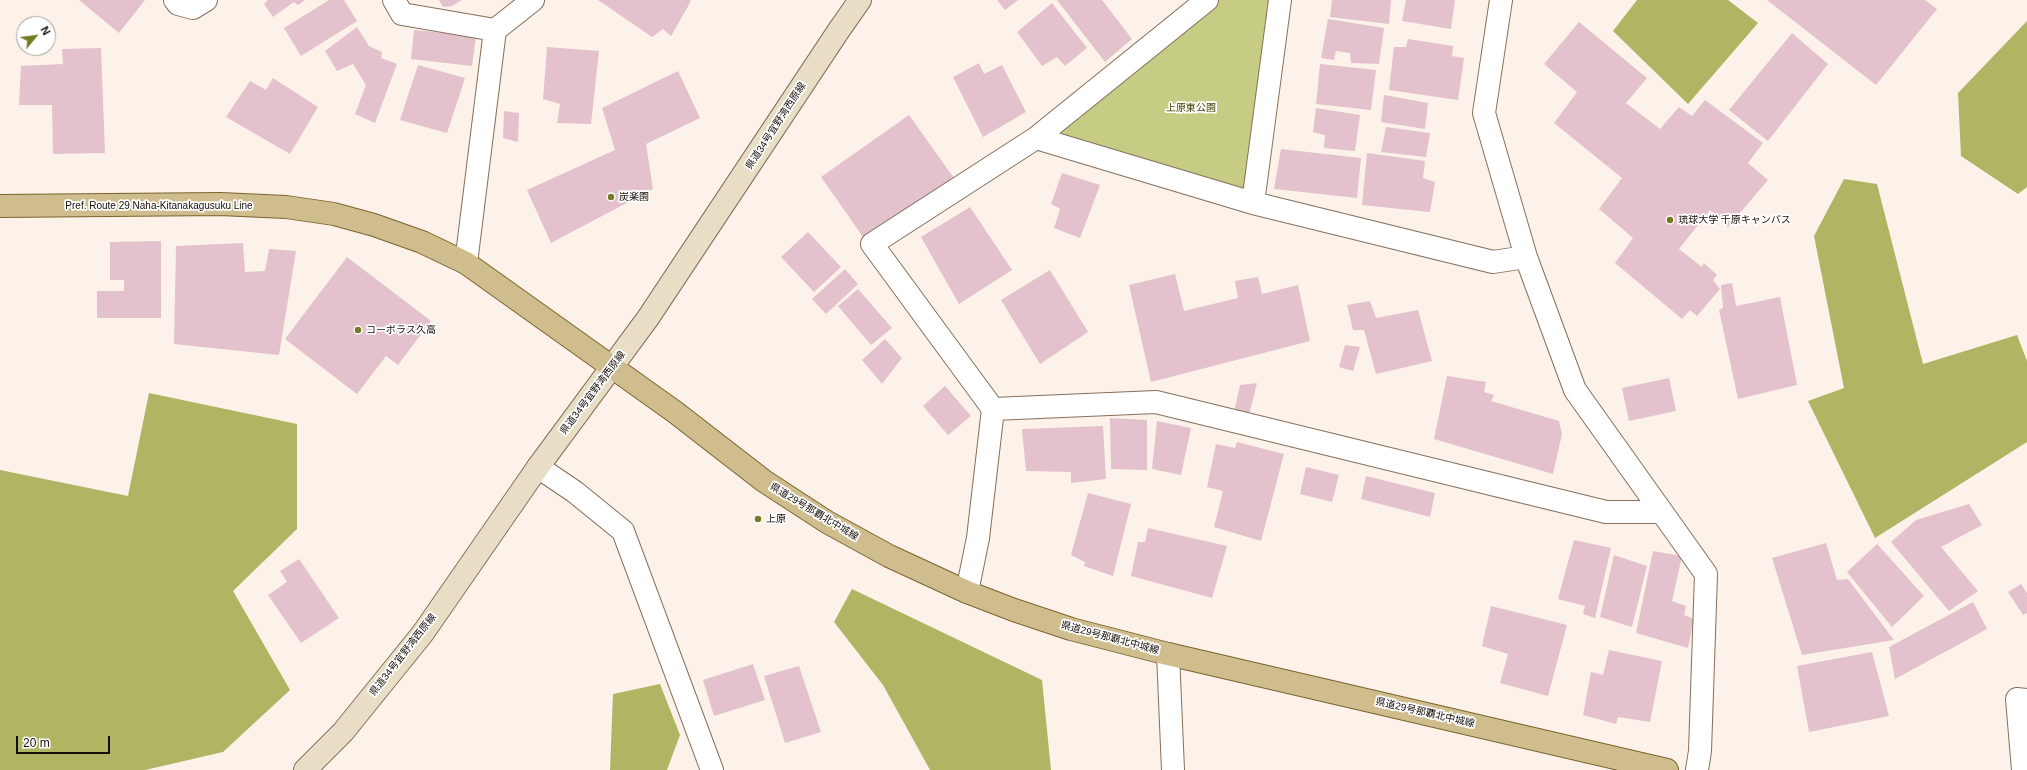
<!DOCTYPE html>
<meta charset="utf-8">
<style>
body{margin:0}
#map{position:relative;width:2027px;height:770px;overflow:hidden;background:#fcf2e9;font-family:Helvetica,sans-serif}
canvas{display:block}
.north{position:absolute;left:16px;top:16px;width:40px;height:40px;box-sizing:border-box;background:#fff;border:1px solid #a29e9b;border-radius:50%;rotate:61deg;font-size:11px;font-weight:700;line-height:16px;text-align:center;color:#160d06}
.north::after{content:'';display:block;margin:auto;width:14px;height:18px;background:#757b24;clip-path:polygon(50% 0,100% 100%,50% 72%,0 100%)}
.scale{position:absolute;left:16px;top:736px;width:94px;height:18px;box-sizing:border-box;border:2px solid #160d06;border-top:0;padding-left:5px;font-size:12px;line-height:14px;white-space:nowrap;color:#160d06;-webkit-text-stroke:3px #fff;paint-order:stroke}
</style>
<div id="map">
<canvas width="2027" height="770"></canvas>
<div class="north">N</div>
<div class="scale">20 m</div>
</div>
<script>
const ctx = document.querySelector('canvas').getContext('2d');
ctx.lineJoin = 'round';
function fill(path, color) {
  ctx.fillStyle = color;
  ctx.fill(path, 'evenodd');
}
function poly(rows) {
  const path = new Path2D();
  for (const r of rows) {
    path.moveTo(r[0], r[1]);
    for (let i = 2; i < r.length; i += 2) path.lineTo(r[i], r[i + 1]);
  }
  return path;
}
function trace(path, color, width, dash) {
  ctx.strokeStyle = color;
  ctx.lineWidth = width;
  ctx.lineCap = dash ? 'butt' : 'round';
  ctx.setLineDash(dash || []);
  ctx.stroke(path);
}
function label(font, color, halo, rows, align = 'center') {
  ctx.font = font + ' Helvetica,"Noto Sans JP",sans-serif';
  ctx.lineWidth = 3.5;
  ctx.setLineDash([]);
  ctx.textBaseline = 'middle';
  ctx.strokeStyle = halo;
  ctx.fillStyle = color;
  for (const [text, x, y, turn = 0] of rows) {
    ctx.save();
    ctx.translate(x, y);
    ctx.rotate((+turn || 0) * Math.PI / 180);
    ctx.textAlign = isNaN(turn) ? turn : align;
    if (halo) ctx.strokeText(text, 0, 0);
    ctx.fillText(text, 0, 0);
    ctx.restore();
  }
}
fill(poly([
 [1207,0,1280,0,1253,203,1036,138]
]), '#c6cc84');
fill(poly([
 [1637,0,1728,0,1758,23,1688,104,1613,31],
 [2027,21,2027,187,2018,194,1961,156,1958,93],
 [1844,179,1877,184,1923,364,2017,335,2027,361,2027,442,1875,538,1808,401,1844,388,1814,236],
 [149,393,297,424,297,529,233,591,290,690,223,752,145,770,0,770,0,470,128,496],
 [852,589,1042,680,1051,770,930,770,883,685,834,622],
 [660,684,680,735,667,770,610,770,613,694]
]), '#afb563');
fill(poly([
 [79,0,145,0,119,33],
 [268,0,305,0,298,5,294,2,273,17,264,4],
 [329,0,344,0,357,21,301,56,284,28],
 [439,0,462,0,452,6,443,7],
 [598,0,689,0,691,1,671,36,663,29,652,37],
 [997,0,1018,0,1005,10],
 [1057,0,1102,0,1132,39,1105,62],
 [1332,0,1391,0,1389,24,1330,17],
 [1406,0,1455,0,1451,29,1402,21],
 [1767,0,1925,0,1937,9,1876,85],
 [1052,3,1087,48,1065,66,1057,57,1042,66,1017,32],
 [1328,19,1384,28,1379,64,1351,63,1350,53,1336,51,1334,60,1321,58],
 [1579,22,1647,78,1626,103,1660,129,1679,107,1692,116,1705,100,1763,143,1748,163,1768,180,1728,227,1710,210,1679,249,1702,267,1704,263,1717,275,1713,280,1720,289,1697,316,1690,310,1682,319,1615,263,1633,238,1599,209,1622,178,1554,123,1577,92,1544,64],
 [357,27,369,46,382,52,381,58,397,64,375,123,355,114,366,85,353,64,337,71,325,51],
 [414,30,476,36,472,66,411,59],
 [1792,33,1828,64,1768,141,1729,110],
 [1408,39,1453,46,1452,56,1464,58,1458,100,1389,90,1394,47,1406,47],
 [547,47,599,51,591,124,557,123,560,104,543,99],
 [101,48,105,153,53,154,52,105,19,105,21,66,63,64,62,49],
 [979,63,984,74,1002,65,1026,112,983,137,953,77],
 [1320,64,1376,70,1371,110,1316,104],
 [418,65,465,78,447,133,400,120],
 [678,71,700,118,646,144,653,189,551,243,527,190,615,150,602,108],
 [273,78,318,107,290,154,226,117,250,81,266,90],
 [1384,95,1428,103,1425,129,1381,122],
 [1316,108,1360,115,1355,151,1324,148,1325,135,1313,132],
 [504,111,519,113,518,142,503,138],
 [909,115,956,181,868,244,821,177],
 [1386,127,1430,133,1426,157,1381,152],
 [1281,149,1361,158,1357,198,1274,189],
 [1367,153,1425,161,1423,178,1435,182,1430,212,1362,205],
 [1062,173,1100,185,1080,238,1054,228,1060,209,1051,204],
 [970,207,1012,270,959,304,921,237],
 [808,232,841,267,814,292,781,257],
 [161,241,161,318,97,318,97,291,124,291,124,280,110,280,110,242],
 [243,243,245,272,265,271,269,249,296,251,279,355,174,344,176,246],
 [347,257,431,321,398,365,386,356,357,394,285,339],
 [845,269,858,284,826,314,812,299],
 [1050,270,1088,332,1040,364,1001,300],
 [1175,274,1184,311,1238,298,1235,281,1258,277,1262,294,1298,285,1310,341,1151,382,1129,285],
 [1732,283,1736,306,1780,297,1797,385,1738,399,1719,310,1723,308,1721,285],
 [858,289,892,328,871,345,838,306],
 [1370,301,1376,318,1418,310,1432,361,1376,374,1364,330,1353,330,1347,305],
 [885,339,902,358,882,384,862,360],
 [1345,345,1360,347,1353,371,1339,367],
 [1447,376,1486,382,1484,392,1494,395,1491,401,1559,421,1562,434,1553,474,1434,439],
 [1669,378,1676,411,1629,421,1622,388],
 [1257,383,1249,415,1234,412,1240,385],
 [945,386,971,416,948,435,923,406],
 [1110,418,1147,420,1147,470,1111,469],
 [1157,421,1191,428,1181,475,1152,469],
 [1103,426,1106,479,1071,483,1071,472,1026,471,1022,429],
 [1237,442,1284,454,1261,541,1214,527,1223,491,1207,487,1216,444,1235,448],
 [1306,467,1339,475,1332,502,1300,494],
 [1366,476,1435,493,1430,517,1361,499],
 [1088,493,1131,504,1113,576,1084,566,1085,562,1071,555],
 [1969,504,1982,525,1941,547,1978,591,1949,611,1891,542,1916,520],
 [1148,528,1227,546,1212,598,1131,576,1138,542,1145,542],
 [1574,540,1611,548,1595,618,1583,614,1585,606,1558,599],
 [1826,543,1837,580,1848,579,1894,640,1802,655,1772,558],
 [1877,544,1924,596,1892,627,1847,572],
 [1653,551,1682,556,1672,601,1686,606,1684,615,1694,619,1688,648,1636,633],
 [1614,555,1647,566,1632,627,1600,617],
 [299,559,339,618,301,643,268,595,287,582,280,571],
 [2021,584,2027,593,2027,613,2023,615,2008,592],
 [1973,602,1987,629,1895,679,1889,647],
 [1491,606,1567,625,1548,696,1500,683,1508,654,1482,646],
 [1609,650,1662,661,1650,722,1618,717,1616,724,1583,715,1591,672,1603,675],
 [1872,652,1889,716,1809,732,1797,666],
 [753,664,765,700,714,716,703,680],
 [799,666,821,732,785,743,764,676]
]), '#e3c1cd');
const minor = poly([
 [175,0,178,4,193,8,206,0],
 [394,0,402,14,495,30],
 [1501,0,1484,113,1526,257,1575,390,1706,574,1700,751,1697,770],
 [1036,138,1253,203,1493,262,1526,257],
 [1253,203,1280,0],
 [466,263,495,30,533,0],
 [993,409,1156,402,1606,512,1661,512],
 [538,467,575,492,623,531,712,770],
 [967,592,978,538,993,409,872,244,1036,138,1207,0],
 [1168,654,1173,770],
 [2023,770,2017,699,2027,700]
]);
const secondary = poly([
 [305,770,343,732,423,633,538,467,648,318,839,30,860,0]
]);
const primary = poly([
 [0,206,220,204,286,207,334,214,374,225,422,242,466,263,675,412,764,481,827,522,889,556,967,592,1014,610,1071,629,1168,654,1667,770]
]);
trace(minor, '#866f5b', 24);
trace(secondary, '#866f5b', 24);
trace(primary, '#7b632c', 24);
trace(minor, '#fff', 22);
trace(secondary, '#e8dec6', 22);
trace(primary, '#d0bd8d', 22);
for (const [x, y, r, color] of [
 [611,197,4,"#757b24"],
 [1670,220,4,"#757b24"],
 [358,330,4,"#757b24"],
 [758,519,4,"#757b24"]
]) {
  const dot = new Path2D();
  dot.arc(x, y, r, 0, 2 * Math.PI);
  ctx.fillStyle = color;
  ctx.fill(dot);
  trace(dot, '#fff', 1.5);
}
label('10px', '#414300', '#fff', [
 ["上原東公園",1191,108]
]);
label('10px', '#160d06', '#fff', [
 ["県道34号宜野湾西原線",776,126,-57],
 ["Pref. Route 29 Naha-Kitanakagusuku Line",159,206],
 ["県道34号宜野湾西原線",593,393,-53],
 ["県道29号那覇北中城線",814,512,31],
 ["県道29号那覇北中城線",1110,638,15],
 ["県道34号宜野湾西原線",403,655,-52],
 ["県道29号那覇北中城線",1425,713,13]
]);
label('10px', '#160d06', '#fff', [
 ["炭楽園",619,197],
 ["琉球大学 千原キャンパス",1678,220],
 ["コーポラス久高",366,330],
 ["上原",766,519]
], 'left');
</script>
